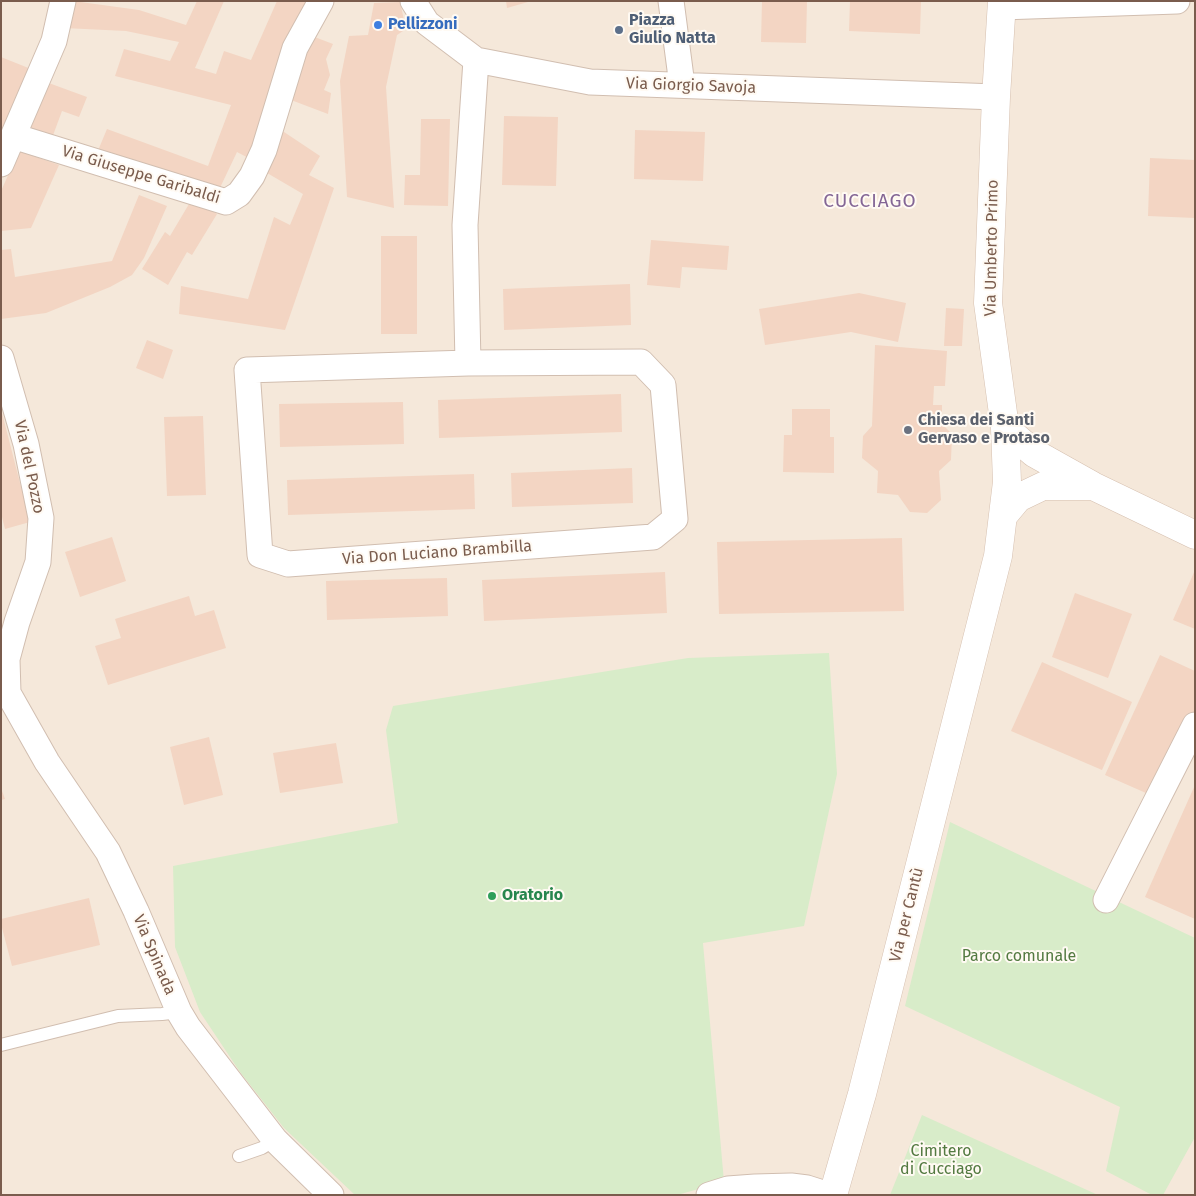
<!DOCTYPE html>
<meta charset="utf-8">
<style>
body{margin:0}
#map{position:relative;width:1196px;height:1196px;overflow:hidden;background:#fdf6ec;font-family:"Fira Sans",sans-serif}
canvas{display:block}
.frame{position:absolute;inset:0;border:2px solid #7a5c4d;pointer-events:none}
</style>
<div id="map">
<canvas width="1196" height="1196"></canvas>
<div class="frame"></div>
</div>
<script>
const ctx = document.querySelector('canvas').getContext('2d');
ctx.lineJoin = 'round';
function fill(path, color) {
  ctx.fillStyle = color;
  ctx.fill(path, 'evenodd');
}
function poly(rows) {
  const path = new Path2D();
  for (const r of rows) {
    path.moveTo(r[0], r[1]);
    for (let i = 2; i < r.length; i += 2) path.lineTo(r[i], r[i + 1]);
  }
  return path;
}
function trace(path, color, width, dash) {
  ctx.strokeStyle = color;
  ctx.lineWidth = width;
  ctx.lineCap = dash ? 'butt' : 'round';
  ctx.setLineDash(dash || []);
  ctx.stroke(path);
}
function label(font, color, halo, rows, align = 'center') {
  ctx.font = font + ' "Fira Sans",sans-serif';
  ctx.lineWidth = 4;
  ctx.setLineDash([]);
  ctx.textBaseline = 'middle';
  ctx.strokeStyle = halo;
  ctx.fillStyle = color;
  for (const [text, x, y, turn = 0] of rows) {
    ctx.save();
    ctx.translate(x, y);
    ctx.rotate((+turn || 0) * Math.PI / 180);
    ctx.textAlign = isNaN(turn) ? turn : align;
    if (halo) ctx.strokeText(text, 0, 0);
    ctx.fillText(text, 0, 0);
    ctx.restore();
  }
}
fill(poly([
 [1,1,1195,1,1195,1195,1,1195]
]), '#f5e8da');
fill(poly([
 [829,653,837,774,804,926,703,943,724,1182,677,1195,355,1195,284,1128,240,1072,200,1012,175,947,173,866,398,823,386,730,393,706,688,658],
 [950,822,1195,938,1195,1137,1163,1195,1152,1195,1106,1171,1120,1107,905,1006],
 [922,1115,1098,1195,890,1195]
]), '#d8ecc9');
fill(poly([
 [73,1,139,10,186,25,197,1,224,1,195,68,216,74,224,51,251,60,277,1,308,1,256,162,237,152,217,194,97,153,107,129,208,166,231,105,115,76,124,49,170,61,179,42,126,31,64,28],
 [506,1,528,1,528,2,507,8],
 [762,1,807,1,806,43,761,42],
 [850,1,921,1,920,34,849,31],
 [400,2,406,29,397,35,386,87,394,208,347,197,340,81,349,36,368,35,374,3],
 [312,36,333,44,326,59,330,75,324,90,331,93,328,114,291,100,307,47],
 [1,57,31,69,1,138],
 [46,82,87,97,79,117,62,111,52,138,29,129],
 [504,116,558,117,556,186,502,185],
 [421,119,450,119,448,206,404,205,405,175,420,175],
 [278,128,320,156,309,175,334,188,285,330,179,314,181,286,248,299,274,217,290,225,303,194,262,170],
 [635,130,705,132,703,181,634,179],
 [19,151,59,165,31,228,1,231,1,191],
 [1150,158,1195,160,1195,218,1148,216],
 [139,195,167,206,144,258,132,275,110,287,46,313,1,319,1,250,11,249,15,277,112,261],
 [192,199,217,214,192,255,187,252,168,285,142,269,165,232,170,236],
 [381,236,417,236,417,334,381,334],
 [651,240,729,246,727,270,682,267,680,288,647,285],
 [630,284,631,325,504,330,503,289],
 [859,293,906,303,898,342,851,332,765,345,759,309],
 [946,308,964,309,962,346,944,346],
 [147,340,173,350,163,379,136,368],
 [875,345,947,351,945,386,934,386,933,405,942,405,942,424,952,434,951,460,939,471,941,500,927,513,910,512,898,495,877,493,878,471,862,458,863,436,872,426],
 [621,394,622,432,439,438,438,400],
 [403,402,404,444,280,447,279,404],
 [1,409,30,522,5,529,1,513],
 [792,409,830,409,830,437,834,437,834,473,783,472,784,435,792,435],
 [203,416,206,495,167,496,164,417],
 [632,468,633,503,512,507,511,473],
 [474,474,475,509,288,515,287,480],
 [112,537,126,581,80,597,65,552],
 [902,538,904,611,719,614,717,542],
 [1195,570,1195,629,1173,620],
 [665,572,667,613,484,621,482,580],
 [447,578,448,616,327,620,326,581],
 [1075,593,1132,614,1108,678,1052,657],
 [189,596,195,616,214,610,226,648,108,685,95,646,121,638,115,619],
 [1160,655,1195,671,1195,709,1155,797,1105,775],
 [1042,662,1132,702,1102,770,1011,731],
 [209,737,223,795,184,805,170,747],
 [336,743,343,783,280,793,273,753],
 [1195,785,1195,919,1145,897],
 [1,788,5,799,1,800],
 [89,898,100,945,12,966,1,924,1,919]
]), '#f3d5c3');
const lane = poly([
 [1,1045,118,1016,162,1014,179,1012],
 [239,1156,262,1148,275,1140]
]);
const street = poly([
 [413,1,427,23,476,60,590,82,996,97],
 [671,1,682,85],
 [1001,7,1177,1],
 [13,136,226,202,239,194,252,176,264,150,295,48,321,1],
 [1,164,54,41,63,1],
 [1,358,26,444,41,518,38,562,17,622,7,659,8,693,47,762,108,852,136,911,179,1012,188,1027,275,1140,331,1195],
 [641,362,663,385,675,519,653,537,288,564,260,555,247,370,468,363,641,362],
 [468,363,465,225,476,60],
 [1106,900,1195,725],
 [709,1195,728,1189,755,1187,791,1186,807,1188,829,1195]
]);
const secondary = poly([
 [1005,428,1034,453,1093,486,1195,535],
 [1003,516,1018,498,1043,486,1089,486],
 [833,1195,862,1094,998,556,1007,482,1005,428,988,303,996,97,1002,1]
]);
trace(lane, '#d1beb0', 14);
trace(street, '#d1beb0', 27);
trace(secondary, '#d6c0b0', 29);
trace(lane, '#fff', 12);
trace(street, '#fff', 25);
trace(secondary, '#fff', 28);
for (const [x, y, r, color] of [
 [378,25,5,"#3f7fe0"],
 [619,30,5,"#5c6f8a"],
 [908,430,5,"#6b7280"],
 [492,896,5,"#2e9e5b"]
]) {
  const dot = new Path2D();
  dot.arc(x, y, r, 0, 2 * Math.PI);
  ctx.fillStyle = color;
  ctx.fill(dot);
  trace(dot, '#fffaf3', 2);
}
label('bold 16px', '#4e5e75', '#fffaf3', [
 ["Piazza",629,21],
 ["Giulio Natta",629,39]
], 'left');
label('bold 16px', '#366cbe', '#fffaf3', [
 ["Pellizzoni",388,25]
], 'left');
label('16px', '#7a5c4d', '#fffaf3', [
 ["Via Giorgio Savoja",691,86,2],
 ["Via Giuseppe Garibaldi",141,175,17],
 ["Via Umberto Primo",992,248,-89],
 ["Via del Pozzo",29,467,78],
 ["Via Don Luciano Brambilla",437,553,-4],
 ["Via per Cantù",907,915,-76],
 ["Via Spinada",154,955,67]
]);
label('bold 16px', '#5b616d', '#fffaf3', [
 ["Chiesa dei Santi",918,421],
 ["Gervaso e Protaso",918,439]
], 'left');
label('bold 16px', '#27864d', '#fffaf3', [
 ["Oratorio",502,896]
], 'left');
label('16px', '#537a41', '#fffaf3', [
 ["Parco comunale",1019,957],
 ["Cimitero",941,1152],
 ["di Cucciago",941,1170]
]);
ctx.letterSpacing = '1px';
label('19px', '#846695', '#fffaf3', [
 ["CUCCIAGO",870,202]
]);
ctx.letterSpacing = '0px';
</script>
